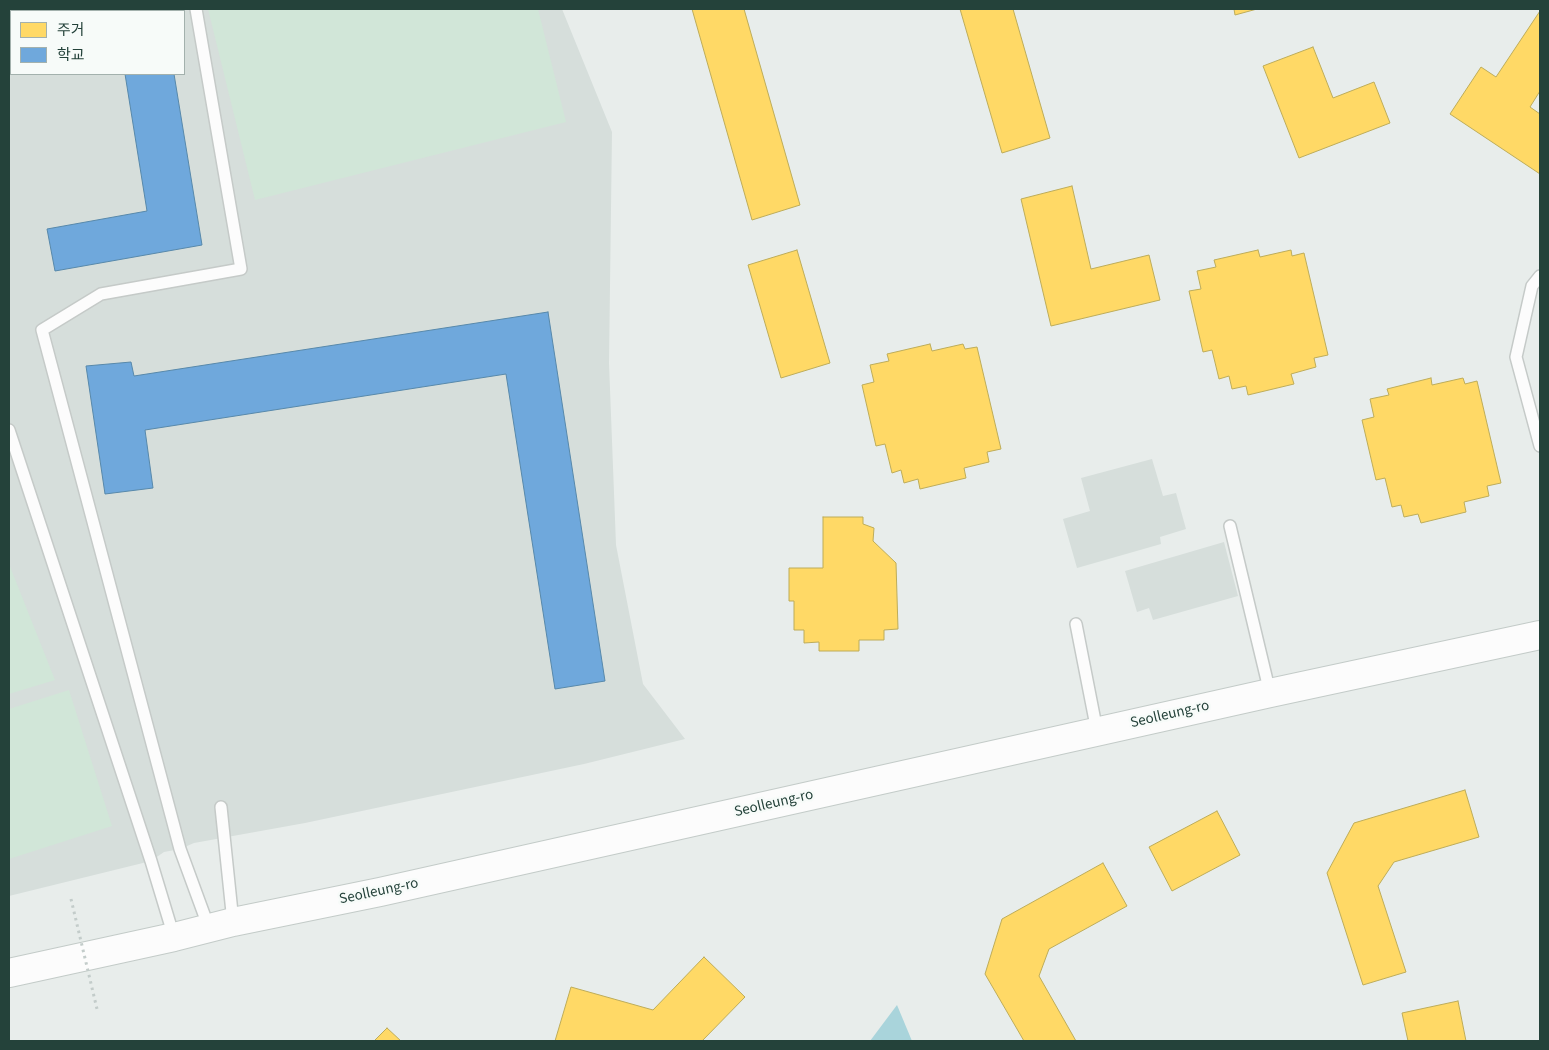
<!DOCTYPE html>
<meta charset="utf-8">
<style>
body{margin:0}
#map{position:relative;width:1549px;height:1050px;overflow:hidden;background:#e8edeb;font-family:"Source Sans 3","Noto Sans KR",sans-serif}
canvas{display:block}
.frame{position:absolute;inset:0;border:10px solid #24423a;pointer-events:none}
.legend{position:absolute;left:10px;top:10px;width:175px;height:65px;box-sizing:border-box;background:#f7fbf9;border:1px solid #a3b1ad;margin:0;padding:6px 9px;list-style:none;font-size:15px;color:#24423a}
.legend li{display:flex;align-items:center;gap:10px;height:25px}
.legend b{width:25px;border:1px solid #a3b1ad}
</style>
<div id="map">
<canvas width="1549" height="1050"></canvas>
<div class="frame"></div>
<ul class="legend">
<li><b style="height:14px;background:#ffd966"></b>주거</li>
<li><b style="height:14px;background:#6fa8dc"></b>학교</li>
</ul>
</div>
<script>
const ctx = document.querySelector('canvas').getContext('2d');
ctx.lineJoin = 'round';
function fill(path, color) {
  ctx.fillStyle = color;
  ctx.fill(path, 'evenodd');
}
function poly(rows) {
  const path = new Path2D();
  for (const r of rows) {
    path.moveTo(r[0], r[1]);
    for (let i = 2; i < r.length; i += 2) path.lineTo(r[i], r[i + 1]);
  }
  return path;
}
function trace(path, color, width, dash) {
  ctx.strokeStyle = color;
  ctx.lineWidth = width;
  ctx.lineCap = dash ? 'butt' : 'round';
  ctx.setLineDash(dash || []);
  ctx.stroke(path);
}
function label(font, color, halo, rows, align = 'center') {
  ctx.font = font + ' "Source Sans 3",sans-serif';
  ctx.lineWidth = 5;
  ctx.setLineDash([]);
  ctx.textBaseline = 'middle';
  ctx.strokeStyle = halo;
  ctx.fillStyle = color;
  for (const [text, x, y, turn = 0] of rows) {
    ctx.save();
    ctx.translate(x, y);
    ctx.rotate((+turn || 0) * Math.PI / 180);
    ctx.textAlign = isNaN(turn) ? turn : align;
    if (halo) ctx.strokeText(text, 0, 0);
    ctx.fillText(text, 0, 0);
    ctx.restore();
  }
}
fill(poly([
 [9,9,562,9,612,132,609,363,616,545,643,684,685,739,584,764,305,823,194,843,180,849,164,852,151,861,9,896],
 [11,11,184,11,184,74,11,74],
 [1152,459,1163,496,1176,493,1186,529,1160,537,1161,544,1077,568,1063,519,1090,511,1081,478],
 [1224,542,1238,596,1153,620,1149,608,1137,612,1125,571]
]), '#d6dedb');
fill(poly([
 [208,9,538,9,566,122,255,200],
 [9,564,55,680,9,694],
 [69,690,112,826,9,859,9,709]
]), '#d1e6d8');
fill(poly([
 [897,1005,912,1041,870,1041]
]), '#a9d4db');
const homes = poly([
 [692,9,744,9,800,205,752,220,692,9],
 [960,9,1013,9,1050,138,1002,153,960,9],
 [1234,9,1257,9,1235,15,1234,9],
 [1540,11,1540,91,1530,107,1540,114,1540,174,1450,114,1481,67,1496,77,1540,11],
 [1313,47,1333,98,1374,82,1390,123,1299,158,1263,66,1313,47],
 [1072,186,1091,269,1149,255,1160,300,1051,326,1021,199,1072,186],
 [797,250,830,363,781,378,748,265,797,250],
 [1258,250,1260,257,1291,250,1292,256,1304,253,1328,355,1314,358,1316,367,1291,374,1294,384,1248,395,1246,386,1232,389,1229,376,1219,379,1212,350,1203,352,1189,291,1201,289,1197,271,1216,267,1214,260,1258,250],
 [930,344,932,351,963,344,965,349,977,347,1001,449,987,452,989,462,964,468,966,478,920,489,918,479,904,483,901,470,892,473,885,444,876,446,862,385,874,382,870,365,889,361,887,354,930,344],
 [1431,378,1432,385,1463,378,1465,384,1477,381,1501,483,1487,486,1489,496,1464,502,1466,512,1421,523,1418,514,1404,517,1401,505,1392,507,1385,478,1376,480,1362,420,1374,417,1370,399,1389,395,1387,389,1431,378],
 [823,517,863,517,863,524,874,528,873,541,896,563,898,629,884,630,884,640,859,640,859,651,819,651,819,642,804,643,804,630,794,630,794,601,789,601,789,568,823,568,823,517],
 [1465,790,1479,837,1394,862,1378,886,1406,972,1363,985,1327,873,1354,823,1465,790],
 [1217,811,1240,855,1172,891,1149,847,1217,811],
 [1103,863,1127,906,1049,949,1039,976,1076,1041,1024,1041,985,974,1002,919,1103,863],
 [704,957,745,997,702,1041,555,1041,571,987,653,1010,704,957],
 [1458,1001,1466,1041,1408,1041,1402,1013,1458,1001],
 [387,1028,401,1041,374,1041,387,1028]
]);
fill(homes, '#ffd966');
trace(homes, '#bdac59', 1);
const schools = poly([
 [104,9,163,9,163,11,87,11,104,9],
 [125,74,174,74,202,245,55,271,47,229,147,211,125,74],
 [548,312,605,681,555,689,506,374,145,430,153,488,105,494,86,366,131,362,134,376,548,312]
]);
fill(schools, '#6fa8dc');
trace(schools, '#5889ab', 1);
const service = poly([
 [196,9,241,269,101,294,42,330,180,849,209,928],
 [1540,276,1532,286,1516,357,1540,446],
 [9,430,151,861,174,937],
 [1230,526,1270,693],
 [1076,624,1097,731],
 [221,807,233,922]
]);
const secondary = poly([
 [9,973,174,937,233,922,380,892,1270,693,1540,635]
]);
trace(service, '#c5cac8', 14);
trace(secondary, '#c3cbc8', 30);
trace(service, '#fcfcfc', 11);
trace(secondary, '#fcfcfc', 28);
trace(poly([
 [71,899,97,1009]
]), '#c3ccca', 3, [2.5, 4]);
label('15px', '#24423a', '#f7fbf9', [
 ["Seolleung-ro",1170,715,-13],
 ["Seolleung-ro",774,804,-13],
 ["Seolleung-ro",379,892,-12]
]);
</script>
